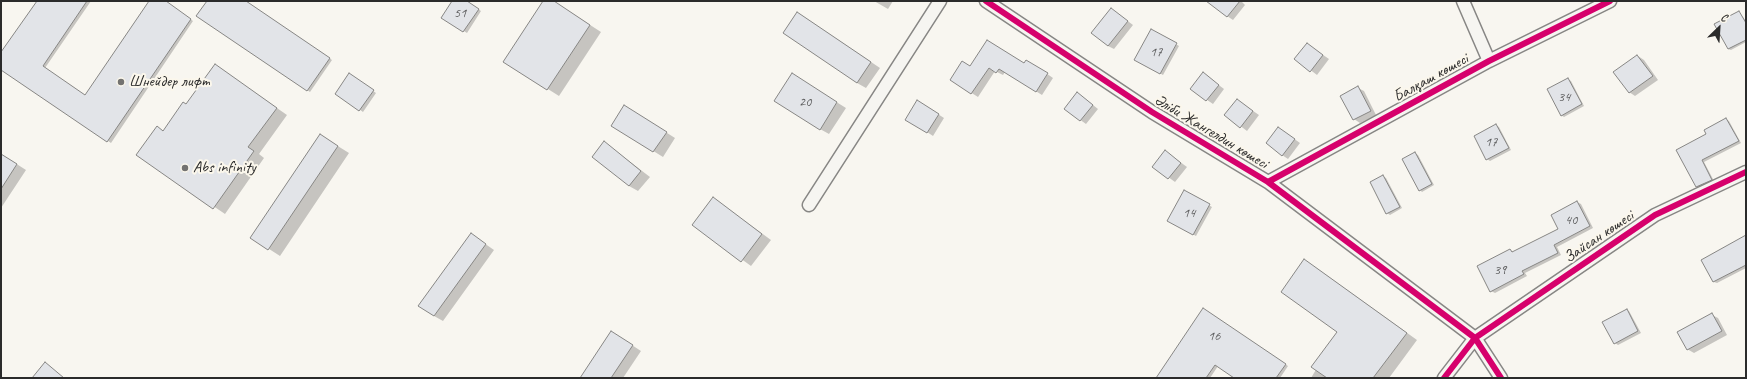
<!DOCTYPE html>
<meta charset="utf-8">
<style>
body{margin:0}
#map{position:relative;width:1747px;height:379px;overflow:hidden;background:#f8f6f0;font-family:Caveat,sans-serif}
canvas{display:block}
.frame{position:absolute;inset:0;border:2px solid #2b2b2b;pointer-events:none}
.north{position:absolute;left:1699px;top:8px;width:40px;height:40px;-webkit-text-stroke:3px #fbf7ec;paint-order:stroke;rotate:25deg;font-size:11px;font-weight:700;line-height:16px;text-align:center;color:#2b2b2b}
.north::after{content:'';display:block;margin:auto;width:14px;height:18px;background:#2b2b2b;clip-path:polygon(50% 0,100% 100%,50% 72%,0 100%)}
</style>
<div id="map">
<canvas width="1747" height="379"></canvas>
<div class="frame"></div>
<div class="north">С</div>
</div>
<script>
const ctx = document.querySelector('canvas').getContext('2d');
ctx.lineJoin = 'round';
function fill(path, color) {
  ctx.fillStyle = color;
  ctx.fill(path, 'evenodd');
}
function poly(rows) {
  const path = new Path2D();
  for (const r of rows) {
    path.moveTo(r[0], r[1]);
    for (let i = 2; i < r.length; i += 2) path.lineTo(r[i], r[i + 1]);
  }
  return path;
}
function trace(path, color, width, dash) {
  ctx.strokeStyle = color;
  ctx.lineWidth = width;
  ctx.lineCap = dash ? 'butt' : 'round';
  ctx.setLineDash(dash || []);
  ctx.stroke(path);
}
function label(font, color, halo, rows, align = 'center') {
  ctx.font = font + ' Caveat,sans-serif';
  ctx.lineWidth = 4;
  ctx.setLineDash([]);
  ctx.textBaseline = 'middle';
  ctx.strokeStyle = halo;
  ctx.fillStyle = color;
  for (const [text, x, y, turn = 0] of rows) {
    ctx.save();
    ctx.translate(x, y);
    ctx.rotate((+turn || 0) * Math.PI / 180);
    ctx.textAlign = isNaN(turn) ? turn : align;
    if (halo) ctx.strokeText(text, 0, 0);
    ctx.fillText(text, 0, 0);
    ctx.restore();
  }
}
fill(poly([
 [38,1,91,1,45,68,86,96,150,1,164,1,193,21,111,143,1,69,1,54],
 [208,1,245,1,332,60,310,92,198,16],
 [453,1,466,1,481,11,467,33,442,17],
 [545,1,553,1,601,32,559,96,505,62],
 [874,1,893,1,888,9],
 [1215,1,1241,1,1245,5,1233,20,1227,16],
 [1739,12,1746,21,1746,42,1731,50,1728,49],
 [798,13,880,68,866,88,857,83],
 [1117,13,1133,25,1114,49,1108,46],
 [1152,30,1179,46,1163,75,1136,60],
 [1307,44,1329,59,1317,75,1296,59],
 [1638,56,1644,60,1658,80,1635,96,1629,92],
 [1033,64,1053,78,1042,95,1005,72,1003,75,995,71,978,97,951,80,971,67],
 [215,65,287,115,259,154,264,158,225,214,138,155,157,127,164,131,186,105],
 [1203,73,1224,89,1213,104,1191,89],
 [352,76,376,93,363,112,336,93],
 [1568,79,1571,81,1584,106,1564,117,1561,115],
 [801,80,846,108,829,134,820,129],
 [1358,88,1364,91,1376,115,1360,123,1354,119],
 [1083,97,1098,109,1086,124,1065,109],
 [1237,100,1259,115,1247,131,1226,115],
 [924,105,944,118,933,136,927,132],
 [634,112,675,138,663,157,613,126],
 [1726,119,1729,121,1741,143,1704,162,1714,181,1700,188,1697,187,1677,150,1708,134],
 [1496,125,1499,127,1511,150,1490,161,1487,159],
 [1279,128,1300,143,1288,159,1282,155],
 [320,135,349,153,280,256,252,238],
 [604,142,650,177,638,191,629,186],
 [1165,151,1187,167,1175,182,1153,166],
 [1415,153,1418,155,1434,185,1422,192,1420,190],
 [1,154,26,170,1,208],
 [1383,176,1386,178,1402,208,1390,215,1387,213],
 [1185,192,1212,207,1196,236,1169,221],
 [713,198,771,240,751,266,693,224],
 [1577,202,1581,204,1593,228,1557,247,1561,255,1525,273,1527,276,1495,293,1491,291,1510,250,1514,252,1559,229],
 [471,234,494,250,443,321,434,316],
 [1746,236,1746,268,1717,283,1714,282,1703,260],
 [1315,267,1417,340,1389,378,1311,378,1339,331],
 [1627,310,1629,311,1641,333,1618,345,1615,343],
 [1206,311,1288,366,1280,378,1235,378,1218,366,1210,378,1157,378],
 [1712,315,1718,318,1727,335,1694,353,1687,349],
 [621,338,641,351,623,378,581,378]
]), '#0003');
const building = poly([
 [37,1,87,1,43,66,85,95,149,1,166,1,191,19,107,142,1,70,1,52,37,1],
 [207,1,246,1,330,58,307,91,196,16,207,1],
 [452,1,467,1,479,9,463,32,441,18,452,1],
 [543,1,554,1,590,25,547,90,503,62,543,1],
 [1206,1,1240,1,1227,17,1206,1],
 [1111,8,1128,21,1108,46,1091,33,1111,8],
 [1739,11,1746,23,1746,40,1728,49,1714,24,1739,11],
 [797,12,871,62,857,83,783,33,797,12],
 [1151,29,1177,43,1160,74,1134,60,1151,29],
 [987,40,1024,63,1026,60,1048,73,1036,92,999,69,996,73,989,68,971,94,950,80,962,61,970,66,987,40],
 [1307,43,1323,55,1310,72,1294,59,1307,43],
 [1637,55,1653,76,1629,93,1613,72,1637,55],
 [215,64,277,108,248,147,254,151,213,209,136,155,157,126,163,131,183,102,186,104,215,64],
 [1203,72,1219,85,1206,101,1190,89,1203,72],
 [349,73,374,90,359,111,335,94,349,73],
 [792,73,837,102,820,130,774,101,792,73],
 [1568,78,1582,104,1561,116,1547,89,1568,78],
 [1358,86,1371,111,1353,120,1340,96,1358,86],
 [1077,92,1093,105,1080,121,1064,109,1077,92],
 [1237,99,1253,111,1240,128,1224,115,1237,99],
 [917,100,939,114,927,133,905,120,917,100],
 [624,105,667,132,653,152,611,126,624,105],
 [1726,118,1739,141,1702,160,1712,180,1696,187,1676,150,1706,134,1704,130,1726,118],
 [1496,124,1509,148,1486,160,1474,136,1496,124],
 [1278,127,1295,139,1282,156,1266,143,1278,127],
 [320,134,338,146,268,250,250,238,320,134],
 [604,141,641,171,629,186,592,157,604,141],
 [1165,150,1181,163,1168,179,1152,167,1165,150],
 [1415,152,1432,184,1419,191,1402,159,1415,152],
 [1,154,17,164,1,189,1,154],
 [1383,175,1400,207,1386,214,1370,182,1383,175],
 [1184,190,1210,204,1193,235,1167,221,1184,190],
 [713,197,762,234,741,262,692,225,713,197],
 [1577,201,1590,226,1554,245,1558,253,1522,271,1524,274,1490,292,1477,266,1510,249,1512,252,1558,229,1551,215,1577,201],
 [471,233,486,244,434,316,418,306,471,233],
 [1746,235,1746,265,1713,282,1701,260,1746,235],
 [1304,259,1407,333,1373,378,1327,378,1311,367,1337,332,1281,292,1304,259],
 [1203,308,1286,364,1276,378,1234,378,1215,365,1206,378,1156,378,1203,308],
 [1627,309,1638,331,1614,344,1602,322,1627,309],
 [1712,313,1722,331,1687,350,1677,332,1712,313],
 [611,331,633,345,611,378,580,378,611,331],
 [45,362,64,378,32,378,45,362]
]);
fill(building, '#e2e4e8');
trace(building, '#878684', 1);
const street = poly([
 [986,1,1152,112,1268,182,1475,338,1501,378],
 [1463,1,1489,61],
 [1268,182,1489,61,1610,1],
 [809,205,940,1],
 [1444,378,1475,338,1655,215,1746,172]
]);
trace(street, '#878684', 15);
trace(street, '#f6f5f1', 12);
trace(poly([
 [986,1,1152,112,1268,182,1475,338,1501,378],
 [1268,182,1489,61,1610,1],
 [1444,378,1475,338,1655,215,1746,172]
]), '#d6006c', 6);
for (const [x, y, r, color] of [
 [121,82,4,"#737270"],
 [185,168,4,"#737270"]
]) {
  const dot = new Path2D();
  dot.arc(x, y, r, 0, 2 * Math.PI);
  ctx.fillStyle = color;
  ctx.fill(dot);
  trace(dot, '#fbf7ec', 1.5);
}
label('14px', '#5a5a5b', null, [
 ["51",460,13],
 ["17",1156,52],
 ["34",1564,97],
 ["20",805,102],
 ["17",1491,142],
 ["14",1189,213],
 ["40",1571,220],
 ["39",1500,270],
 ["16",1214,336]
]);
label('16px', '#2b2b2b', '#fbf7ec', [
 ["Балқаш көшесі",1431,78,-29],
 ["Әліби Жангелдин көшесі",1211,132,31],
 ["Зайсан көшесі",1599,237,-34]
]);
label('16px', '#2b2b2b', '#fbf7ec', [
 ["Шнейдер лифт",129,82],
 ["Abs infinity",193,168]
], 'left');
</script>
